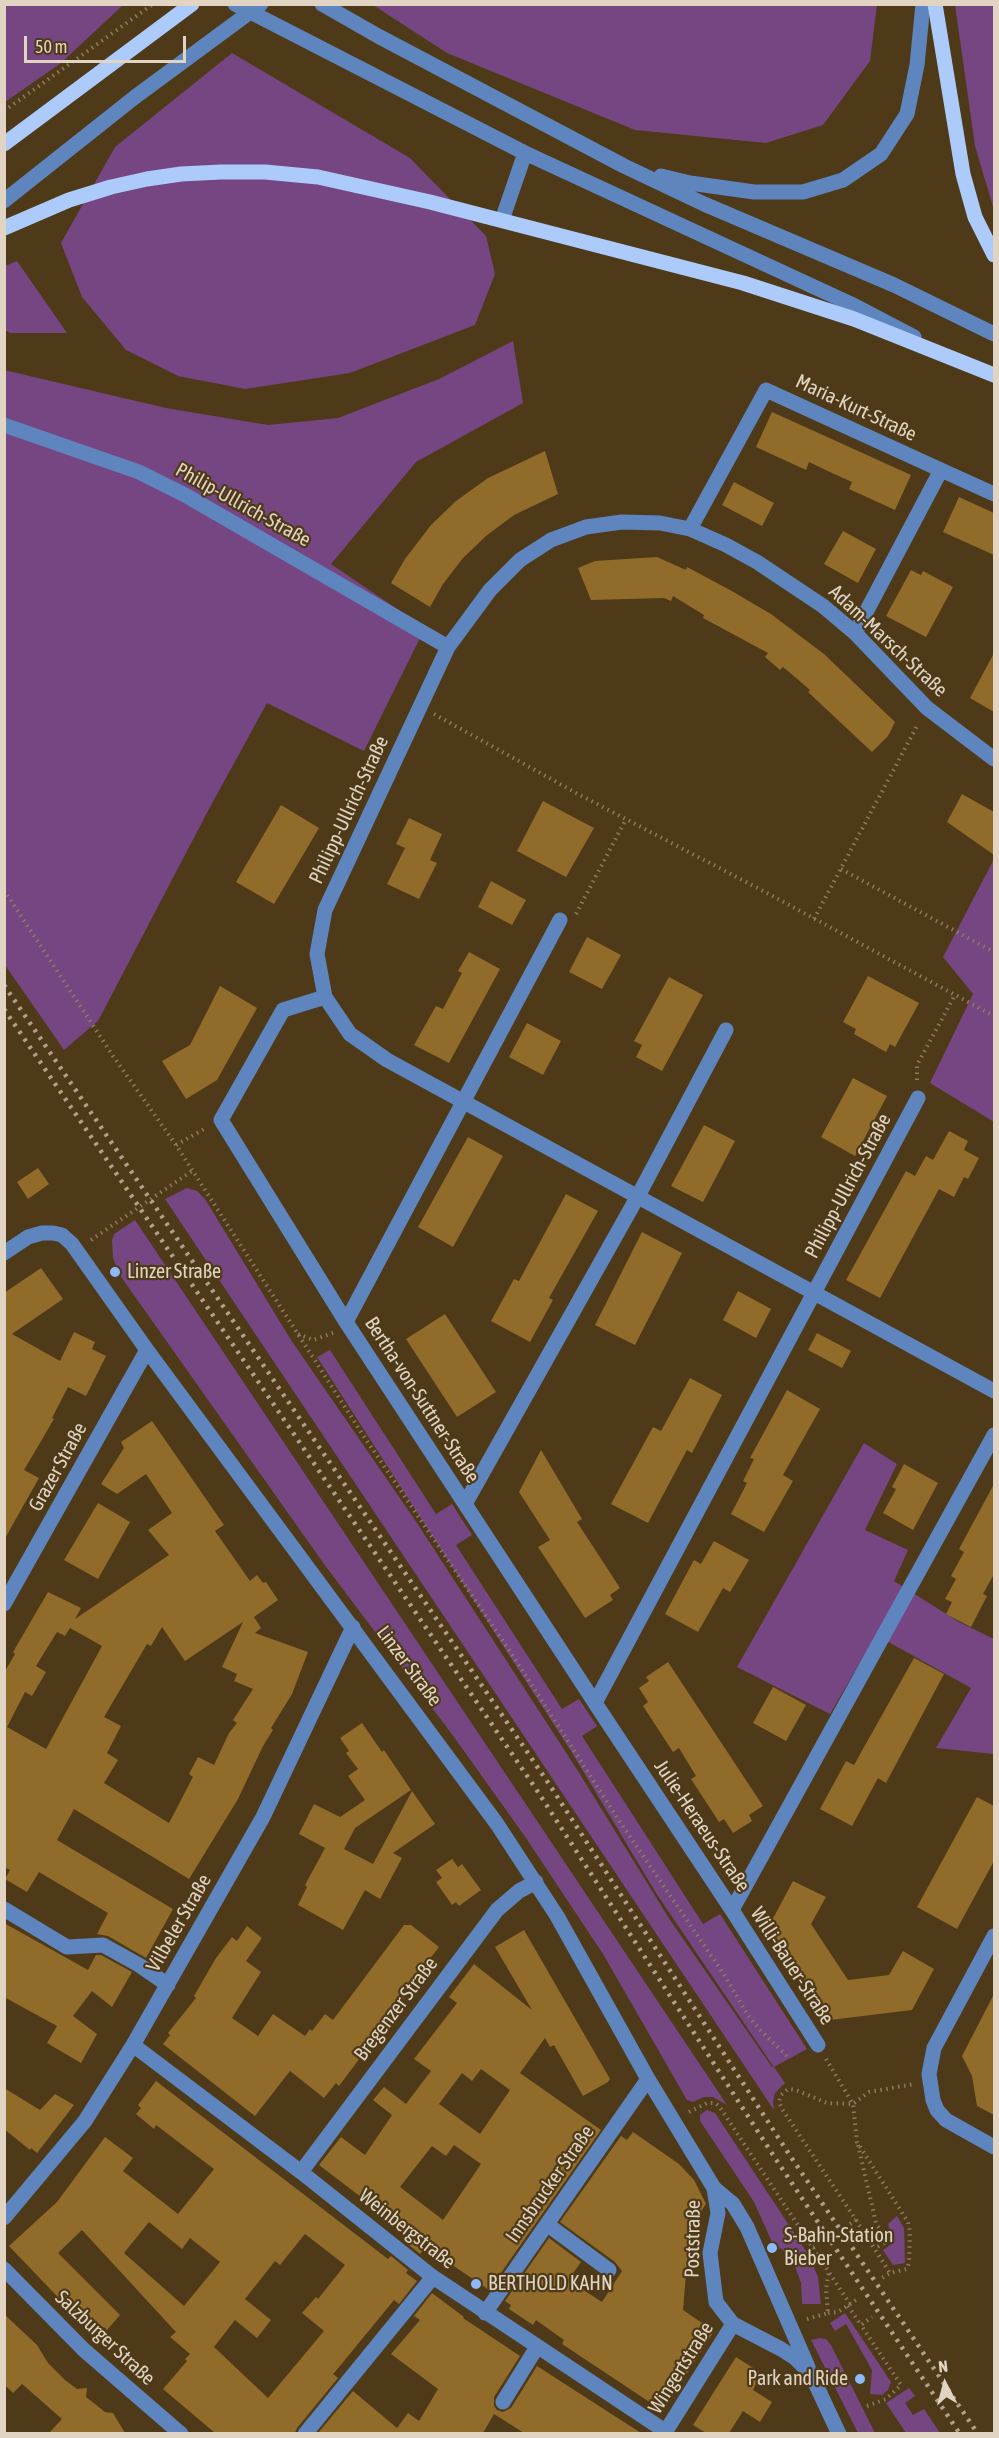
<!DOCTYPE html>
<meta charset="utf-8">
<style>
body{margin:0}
#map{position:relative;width:999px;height:2438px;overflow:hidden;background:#4e3a18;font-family:"Asap Condensed",sans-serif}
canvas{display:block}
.frame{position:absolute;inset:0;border:6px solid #e1d4c2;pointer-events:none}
.north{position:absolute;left:915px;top:2354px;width:60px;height:60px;-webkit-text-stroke:4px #4e3a18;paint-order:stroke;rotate:354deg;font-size:16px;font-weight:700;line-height:24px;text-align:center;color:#e1d4c2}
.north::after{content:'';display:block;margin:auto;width:21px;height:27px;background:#e1d4c2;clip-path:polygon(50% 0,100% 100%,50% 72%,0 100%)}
.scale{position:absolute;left:24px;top:36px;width:162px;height:27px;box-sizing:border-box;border:3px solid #e1d4c2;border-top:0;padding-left:8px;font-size:18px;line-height:21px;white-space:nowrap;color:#e1d4c2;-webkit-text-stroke:4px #4e3a18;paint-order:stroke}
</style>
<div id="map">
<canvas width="999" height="2438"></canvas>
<div class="frame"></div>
<div class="north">N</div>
<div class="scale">50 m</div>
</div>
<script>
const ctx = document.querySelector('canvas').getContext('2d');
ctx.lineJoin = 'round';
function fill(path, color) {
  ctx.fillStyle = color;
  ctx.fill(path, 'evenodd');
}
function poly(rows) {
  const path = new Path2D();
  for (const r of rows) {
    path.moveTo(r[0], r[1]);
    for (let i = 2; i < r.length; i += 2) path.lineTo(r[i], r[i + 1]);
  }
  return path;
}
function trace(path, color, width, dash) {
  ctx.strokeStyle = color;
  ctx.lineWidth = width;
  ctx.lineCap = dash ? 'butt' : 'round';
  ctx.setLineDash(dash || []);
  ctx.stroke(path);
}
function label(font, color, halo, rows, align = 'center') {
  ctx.font = font + ' "Asap Condensed",sans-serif';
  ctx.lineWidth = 4.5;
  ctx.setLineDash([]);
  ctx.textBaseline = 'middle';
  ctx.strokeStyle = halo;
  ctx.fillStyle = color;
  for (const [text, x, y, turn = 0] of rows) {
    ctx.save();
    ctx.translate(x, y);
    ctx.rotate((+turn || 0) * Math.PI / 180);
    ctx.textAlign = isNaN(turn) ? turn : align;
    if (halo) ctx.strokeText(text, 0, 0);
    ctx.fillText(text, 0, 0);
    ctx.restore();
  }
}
fill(poly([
 [5,4,123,4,123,5,61,63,5,102],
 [373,5,877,5,870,61,823,125,766,143,635,130,447,53],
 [955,5,993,5,994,210,975,146],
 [232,53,410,158,486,236,495,274,475,325,350,373,245,389,178,376,126,350,82,297,61,243,115,147],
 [17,261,67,333,10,333,5,330,5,266],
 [513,341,523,403,416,462,331,564,425,628,364,751,267,703,209,809,98,1021,64,1050,5,965,4,370,166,408,268,425,338,418,439,379],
 [994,859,994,1122,930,1083,973,994,943,957],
 [187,1188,197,1191,205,1199,291,1340,417,1523,578,1771,670,1920,772,2067,773,2066,656,1893,571,1751,317,1357,330,1350,436,1514,452,1504,472,1535,456,1545,562,1709,579,1699,597,1726,582,1736,703,1924,720,1914,807,2049,774,2067,785,2083,775,2093,773,2101,774,2110,165,1199],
 [135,1220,408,1628,727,2105,713,2097,704,2097,693,2102,687,2100,603,1954,526,1838,454,1737,324,1564,119,1274,113,1258,112,1240,114,1234],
 [864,1443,897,1464,865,1530,908,1550,894,1581,959,1622,994,1639,994,1754,936,1748,971,1688,876,1635,830,1714,737,1667],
 [707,2110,715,2113,808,2254,818,2277,821,2304,802,2304,801,2283,796,2269,781,2248,776,2251,754,2202,700,2121,700,2115],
 [897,2216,904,2228,905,2263,893,2265,883,2250,893,2243,888,2224],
 [845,2313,891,2382,888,2390,882,2395,870,2394,872,2370,846,2324,835,2331,830,2323],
 [820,2338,826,2339,831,2345,875,2433,858,2433,811,2340],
 [909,2388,915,2396,905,2403,913,2415,924,2409,940,2433,906,2433,886,2403]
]), '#754682');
fill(poly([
 [772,412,911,475,895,510,849,489,852,482,832,473,809,462,806,470,756,447],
 [545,451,558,494,514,515,486,536,463,558,443,584,430,607,391,583,405,559,431,525,456,501,488,478],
 [734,482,774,503,762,526,722,505],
 [959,497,994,513,994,555,943,532],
 [843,531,876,549,858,583,824,564],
 [657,557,686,570,687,567,730,590,771,614,824,654,895,722,888,736,872,752,808,692,810,690,795,677,783,667,780,670,765,657,768,653,703,618,704,615,673,596,671,601,664,598,591,600,578,568,595,561],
 [911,570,921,575,923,571,953,587,926,637,886,616],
 [994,653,994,712,970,698],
 [962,794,994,812,994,855,947,822],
 [543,801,594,828,566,877,517,851],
 [281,805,319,828,274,904,236,882],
 [409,818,442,834,430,860,437,863,419,899,387,884,405,848,396,844],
 [491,881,526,900,512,925,478,907],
 [587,937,621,955,602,989,569,972],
 [469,952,500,969,449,1063,414,1045,436,1006,443,1009,462,973,458,971],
 [868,976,919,1003,895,1047,890,1044,886,1052,854,1034,856,1029,843,1022],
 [669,977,703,995,662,1071,636,1057,642,1045,634,1041],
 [220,986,257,1008,217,1080,186,1099,162,1061,190,1045],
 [527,1023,561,1041,543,1075,509,1057],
 [853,1078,887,1096,855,1156,821,1137],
 [704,1125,735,1141,703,1202,671,1186],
 [949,1131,968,1141,964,1150,979,1158,968,1179,964,1177,954,1197,939,1189,880,1298,846,1280,906,1171,915,1176,926,1156,933,1160],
 [468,1137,503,1156,453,1247,418,1227],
 [38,1168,49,1184,28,1199,17,1182],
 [566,1194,598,1211,549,1298,553,1300,530,1342,491,1321,514,1279,519,1281],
 [642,1232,682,1253,635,1345,595,1325],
 [41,1268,63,1299,12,1334,60,1361,74,1332,95,1342,92,1349,106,1356,86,1396,68,1387,52,1418,54,1419,24,1470,39,1478,4,1540,4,1293],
 [738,1291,771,1309,756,1338,723,1320],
 [445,1314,496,1392,457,1417,406,1339],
 [817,1333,851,1351,842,1368,808,1350],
 [690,1378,722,1395,692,1453,687,1450,648,1523,611,1504,653,1427,661,1431],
 [787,1390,820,1409,783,1475,793,1481,764,1532,731,1514,747,1483,743,1481,754,1459,750,1458],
 [152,1421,224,1525,215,1531,250,1581,257,1575,263,1583,266,1582,278,1600,254,1617,261,1628,255,1633,308,1652,292,1694,271,1728,273,1730,263,1746,238,1799,189,1879,74,1809,57,1840,173,1909,146,1958,108,1936,97,1934,108,1913,39,1872,27,1892,5,1879,10,1870,4,1867,4,1673,15,1654,13,1652,48,1592,81,1608,75,1619,169,1555,148,1530,172,1513,146,1474,117,1494,101,1484,124,1448,121,1442],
 [243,1622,222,1667,237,1674,234,1681,253,1689,233,1720,237,1723,229,1733,214,1765,198,1757,189,1774,193,1777,169,1823,104,1783,118,1760,107,1753,121,1726,104,1717,147,1644,151,1646,162,1627,185,1661],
 [70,1628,102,1646,46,1749,7,1727,25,1692,32,1696,46,1672,36,1666,57,1632,65,1636],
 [541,1450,582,1519,577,1522,620,1588,610,1595,613,1600,585,1618,538,1547,550,1540,519,1492],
 [904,1464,938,1483,913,1530,883,1513,896,1489,892,1487],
 [994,1484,994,1574,983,1594,987,1596,971,1627,946,1614,952,1602,945,1599,956,1579,951,1576,964,1552,959,1549],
 [98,1503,130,1522,98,1579,64,1560],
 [714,1541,749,1560,730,1592,723,1588,698,1632,665,1614,694,1560,701,1564],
 [914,1658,944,1674,886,1783,878,1778,852,1826,820,1809,846,1761,854,1765],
 [668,1662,763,1806,749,1815,752,1821,733,1833,724,1819,719,1822,691,1779,696,1776,679,1748,673,1752,643,1706,648,1702,639,1688,649,1681,646,1677],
 [773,1687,806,1705,786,1741,753,1723],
 [362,1723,382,1752,384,1750,411,1790,355,1828,344,1849,373,1864,412,1791,435,1824,393,1853,402,1858,380,1899,365,1890,343,1930,298,1905,307,1887,305,1885,325,1848,299,1834,314,1804,340,1817,365,1800,348,1776,358,1769,346,1753,349,1751,340,1738],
 [977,1797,994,1806,994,1861,957,1929,917,1907],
 [452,1859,458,1867,462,1864,481,1890,459,1906,456,1902,452,1905,436,1882,442,1878,436,1870],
 [793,1881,826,1897,811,1924,848,1980,889,1975,903,1951,934,1969,912,2010,830,2020,769,1926],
 [4,1923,88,1970,96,1955,101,1955,132,1972,112,2007,92,1991,73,2016,97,2034,81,2063,47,2043,57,2026,4,1997],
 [404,1925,411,1925,439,1947,407,1988,410,1990,365,2048,366,2050,339,2086,336,2083,324,2098,290,2071,255,2116,163,2044,170,2035,168,2033,196,1998,194,1996,216,1958,232,1937,237,1941,247,1926,262,1938,246,1961,261,1972,232,2018,258,2036,273,2014,305,2036,310,2029,312,2031,325,2014,333,2020],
 [524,1930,610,2079,608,2082,583,2096,554,2045,550,2047,545,2038,520,2073,601,2130,489,2290,426,2247,420,2254,403,2240,408,2233,319,2165,341,2137,365,2155,392,2115,373,2100,384,2087,406,2104,431,2071,414,2059,457,2003,449,1997,474,1964,532,2010,495,1947],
 [481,2069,510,2090,480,2134,439,2104,462,2073,472,2081],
 [454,2145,481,2164,443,2220,400,2187,432,2146,446,2156],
 [994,1994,994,2115,977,2106,972,2076,962,2056],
 [156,2081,388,2259,391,2256,408,2270,406,2273,417,2281,399,2304,394,2300,335,2372,333,2374,338,2378,297,2428,295,2433,215,2433,163,2389,187,2361,185,2359,190,2354,170,2337,176,2332,82,2230,58,2253,120,2315,107,2330,104,2327,97,2334,75,2315,9,2246,57,2202,105,2137,133,2158,123,2171,178,2214,214,2169,156,2125,154,2129,136,2114,141,2108,138,2105],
 [149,2222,182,2249,190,2238,220,2262,184,2306,124,2253],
 [305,2234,345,2265,318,2299,316,2297,302,2313,324,2331,268,2398,214,2347,235,2320,257,2338,271,2320,245,2299,275,2261,280,2265],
 [4,2088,40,2110,55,2094,74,2105,37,2153,31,2148,30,2150,4,2129],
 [633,2132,679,2164,694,2180,706,2204,694,2221,688,2251,683,2310,714,2331,663,2411,562,2344,564,2340,536,2320,533,2325,509,2309,511,2305,505,2301,549,2238,581,2262,568,2280,602,2302,622,2271,615,2262,560,2222,621,2136,627,2140],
 [432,2293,464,2317,463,2318,520,2356,494,2397,494,2406,497,2410,503,2412,511,2408,537,2366,641,2433,524,2433,494,2414,483,2433,318,2433,353,2391,397,2428,408,2413,419,2421,438,2389,391,2354,420,2320,414,2316],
 [4,2314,37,2345,48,2363,65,2380,77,2389,87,2388,86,2397,105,2412,113,2413,125,2433,49,2433,62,2419,22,2384,13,2393,4,2384],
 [736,2357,761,2373,753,2390,772,2402,760,2422,743,2411,729,2433,706,2433,693,2425]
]), '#916b2a');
trace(poly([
 [4,111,153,4],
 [434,714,578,794,767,893,994,1016],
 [841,869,994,952],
 [4,890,113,1056,176,1145,363,1435,515,1659,622,1825,725,1976,747,2014,761,2031,789,2058],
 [576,914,626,819],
 [814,919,918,724],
 [917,1080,917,1065,955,995],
 [176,1145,206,1128],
 [91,1240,192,1171],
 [298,1334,313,1340,333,1333],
 [826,2059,853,2104,869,2092,914,2084],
 [689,2112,707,2103,715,2103,719,2106,813,2248,819,2245],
 [858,2145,876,2223,884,2236,884,2243,874,2249],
 [856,2220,890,2273],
 [850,2224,856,2220,782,2109,779,2102,781,2095,788,2089,796,2090,827,2103,853,2104,857,2142,908,2222,910,2231,909,2263,907,2269,890,2273,879,2280],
 [813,2248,850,2304],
 [848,2306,861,2325],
 [828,2313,838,2312,859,2298],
 [807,2319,828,2313,826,2289,829,2271],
 [867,2406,886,2399,901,2385,861,2325,872,2317]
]), '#8c7b5f', 4, [1.5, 4.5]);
trace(poly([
 [235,4,525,153,851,304,914,337],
 [322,4,378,36,624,166,704,204,894,285,994,334],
 [661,176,690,183,754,192,803,192,843,180,881,154,907,114,917,65,923,4],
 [4,201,135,97,261,4],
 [502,220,525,153],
 [4,425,139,472,185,495,448,647],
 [941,470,994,494],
 [690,529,766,390,941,470,855,633],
 [994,759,927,708,855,633,823,606,757,562,726,545,690,529,660,523,622,522,586,527,551,540,520,560,490,590,448,647,325,910,317,954,325,997,350,1034,387,1060,994,1391],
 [325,997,283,1010,221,1120,346,1322,465,1504,638,1196,726,1030],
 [918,1098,595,1703,732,1910,994,1435],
 [4,1253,28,1237,42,1233,53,1233,62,1235,72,1244,147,1350,497,1824,557,1916,648,2079,714,2188,718,2213,710,2253,716,2302,733,2324,781,2349,795,2358,811,2374,839,2434],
 [346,1322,560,920],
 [465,1504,595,1703],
 [4,1604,147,1350],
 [4,1909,67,1947,103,1945,139,1965,168,1985],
 [732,1910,818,2045],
 [994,1936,934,2048,929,2074,933,2100,937,2110,946,2120,994,2147],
 [133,2045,301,2172,433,2277,665,2431],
 [301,2172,497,1910,519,1891,536,1882],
 [714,2188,733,2204,747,2227,808,2367],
 [4,2218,85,2121,133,2045,263,1817,353,1627],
 [548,2225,609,2270],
 [4,2269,84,2350,181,2434],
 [485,2313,648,2079],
 [503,2402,537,2347],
 [305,2434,433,2277],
 [664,2434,733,2324]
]), '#5f85bf', 15);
trace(poly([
 [935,4,963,174,975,217,994,255],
 [4,144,192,4],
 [4,228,69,200,111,187,147,179,181,174,221,172,265,172,318,177,430,202,743,283,854,319,994,375]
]), '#accbfa', 15);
trace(poly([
 [4,985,549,1784,787,2151,978,2434],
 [4,1009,538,1792,775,2158,960,2434]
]), '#b0a18a', 4.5, [3, 6]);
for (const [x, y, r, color] of [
 [115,1272,6,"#8db9fc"],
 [772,2248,6,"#8db9fc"],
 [476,2284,6,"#8db9fc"],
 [860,2379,6,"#8db9fc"]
]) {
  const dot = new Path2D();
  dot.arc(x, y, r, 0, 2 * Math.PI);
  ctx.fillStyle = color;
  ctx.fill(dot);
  trace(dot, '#4e3a18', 2);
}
label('20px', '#e1d4c2', '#4e3a18', [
 ["Maria-Kurt-Straße",856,408,25],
 ["Philip-Ullrich-Straße",243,505,29],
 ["Adam-Marsch-Straße",888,641,43],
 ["Philipp-Ullrich-Straße",349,810,-65],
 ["Philipp-Ullrich-Straße",848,1186,-62],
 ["Bertha-von-Suttner-Straße",422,1400,57],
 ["Grazer Straße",58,1467,-61],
 ["Linzer Straße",409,1666,53],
 ["Julie-Heraeus-Straße",702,1826,56],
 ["Vilbeler Straße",179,1923,-60],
 ["Willi-Bauer-Straße",792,1966,57],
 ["Bregenzer Straße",396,2009,-53],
 ["Innsbrucker Straße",550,2184,-55],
 ["Weinbergstraße",407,2229,38],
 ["Poststraße",693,2239,-89],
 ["Salzburger Straße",105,2338,43],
 ["Wingertstraße",681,2368,-58]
]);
label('20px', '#e1d4c2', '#4e3a18', [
 ["Linzer Straße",127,1272],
 ["S-Bahn-Station",784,2236],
 ["Bieber",784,2259],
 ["BERTHOLD KAHN",488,2284],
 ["Park and Ride",848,2379,"right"]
], 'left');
</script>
